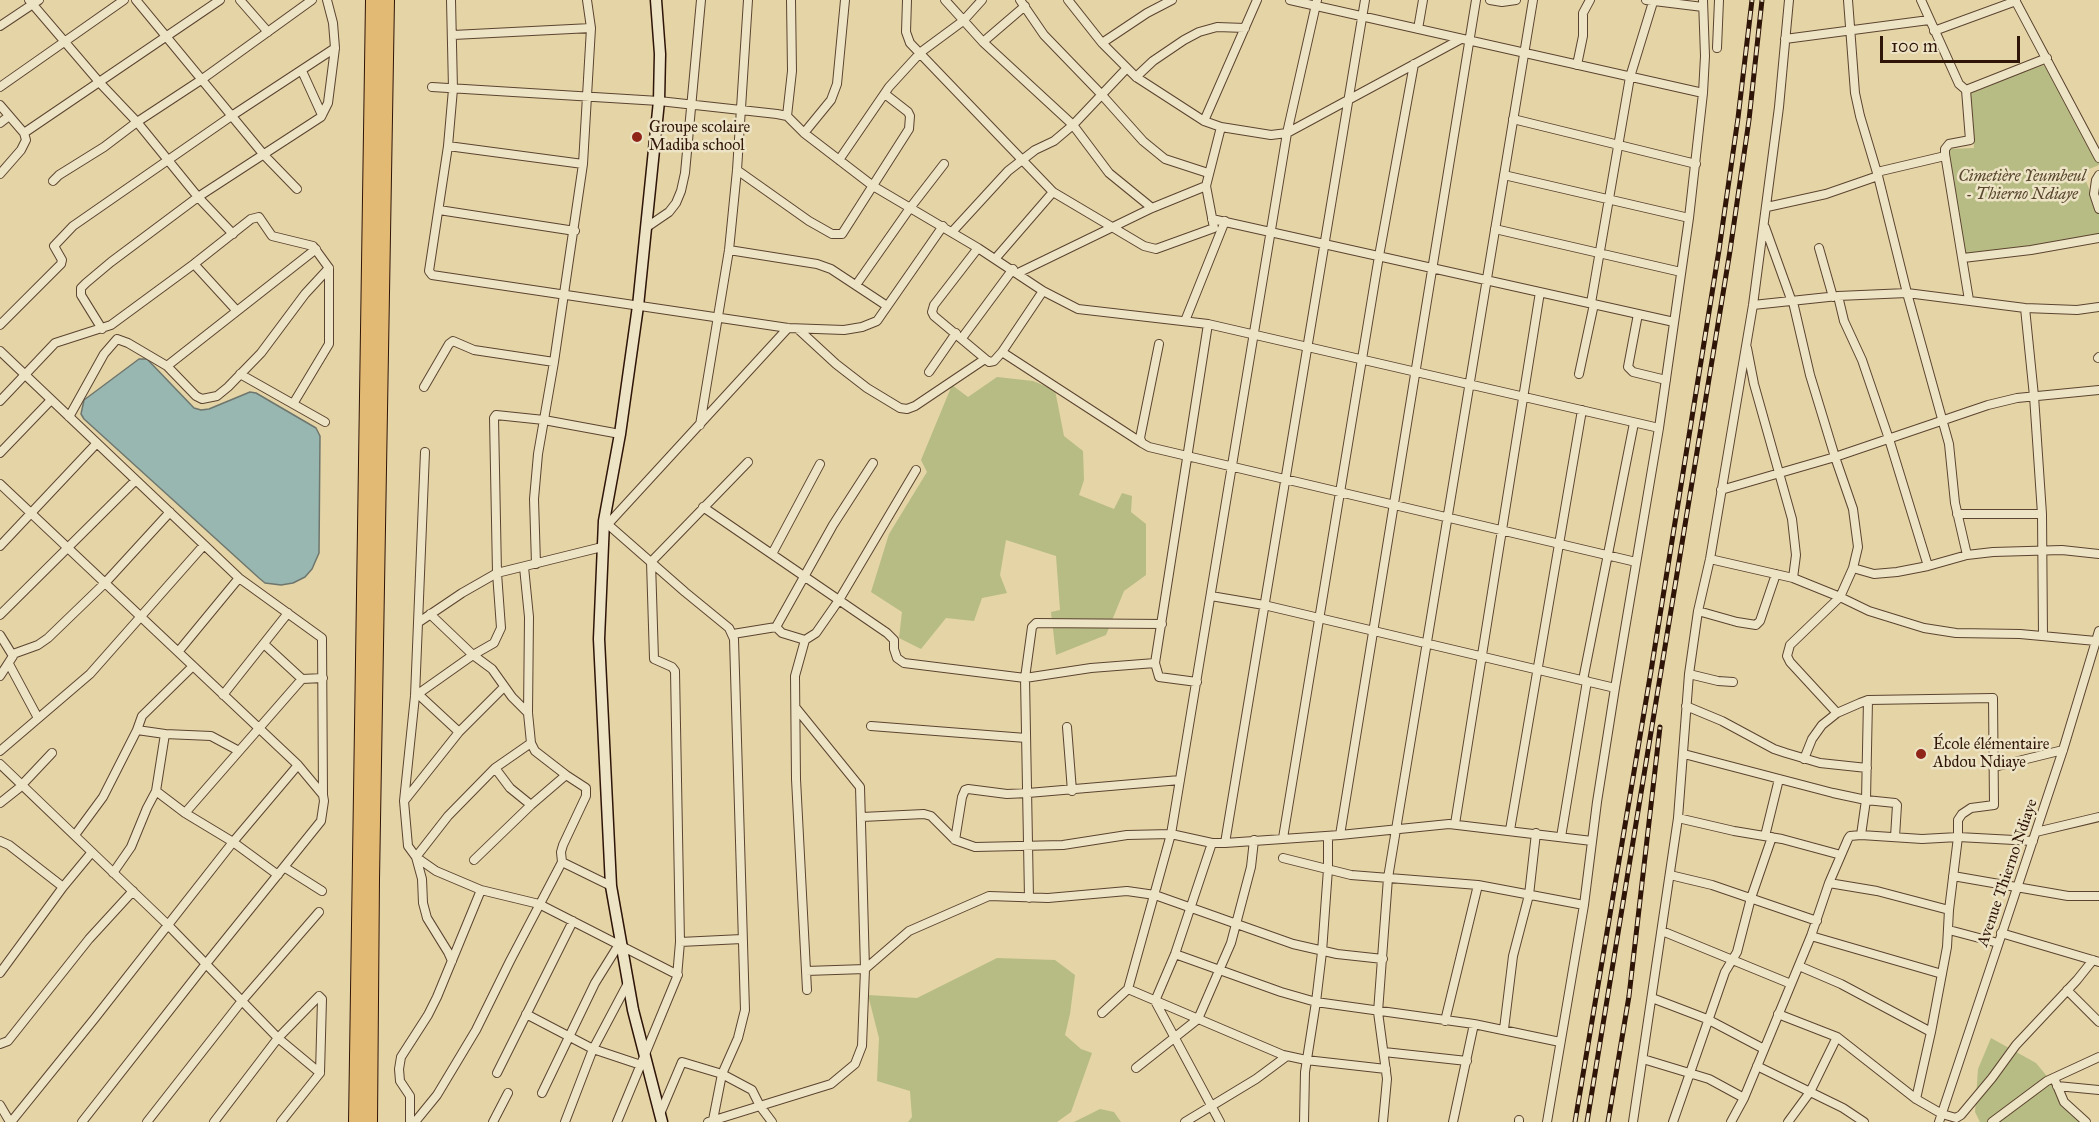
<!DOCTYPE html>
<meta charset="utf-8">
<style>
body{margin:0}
#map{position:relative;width:2099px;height:1122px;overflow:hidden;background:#e4d4a6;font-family:"IM FELL Great Primer",serif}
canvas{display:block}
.scale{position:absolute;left:1880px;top:36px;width:140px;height:27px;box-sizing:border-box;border:3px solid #2f1408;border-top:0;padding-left:8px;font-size:18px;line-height:21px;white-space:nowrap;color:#2f1408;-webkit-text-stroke:4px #ede3c5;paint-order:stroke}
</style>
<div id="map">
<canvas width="2099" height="1122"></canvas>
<div class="scale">100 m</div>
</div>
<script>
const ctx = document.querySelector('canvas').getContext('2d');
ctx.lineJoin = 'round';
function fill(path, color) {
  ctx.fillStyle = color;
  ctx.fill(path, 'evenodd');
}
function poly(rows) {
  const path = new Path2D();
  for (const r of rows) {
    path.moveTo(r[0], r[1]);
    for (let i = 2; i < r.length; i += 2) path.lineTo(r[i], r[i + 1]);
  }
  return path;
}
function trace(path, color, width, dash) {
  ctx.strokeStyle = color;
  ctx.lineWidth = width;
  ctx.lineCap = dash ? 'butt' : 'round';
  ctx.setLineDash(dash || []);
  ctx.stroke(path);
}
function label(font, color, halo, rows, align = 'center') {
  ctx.font = font + ' "IM FELL Great Primer",serif';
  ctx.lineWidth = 5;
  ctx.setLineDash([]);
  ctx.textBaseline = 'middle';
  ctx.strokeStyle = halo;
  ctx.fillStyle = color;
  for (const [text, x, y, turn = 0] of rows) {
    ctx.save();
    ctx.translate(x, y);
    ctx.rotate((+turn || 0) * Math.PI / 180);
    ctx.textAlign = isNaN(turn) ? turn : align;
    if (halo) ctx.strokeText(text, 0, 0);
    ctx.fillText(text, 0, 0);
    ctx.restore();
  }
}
fill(poly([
 [2044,65,2099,162,2099,165,2082,172,2099,212,2099,239,1966,256,1951,184,1949,149,1974,148,1970,91],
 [997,377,1033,381,1055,390,1064,436,1083,451,1084,480,1079,495,1114,509,1122,493,1132,496,1131,512,1146,524,1146,575,1124,591,1106,635,1056,655,1051,612,1060,610,1056,556,1006,540,1000,575,1007,593,982,598,974,621,946,618,921,649,899,638,902,612,871,592,889,534,927,472,921,460,952,385,968,397],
 [997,958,1055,960,1075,975,1070,1014,1065,1035,1081,1049,1092,1053,1071,1112,1057,1122,908,1122,912,1117,910,1091,877,1081,879,1038,868,995,917,998],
 [1991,1038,2036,1063,2085,1122,1980,1122,1975,1112,1978,1069],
 [1100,1109,1114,1112,1121,1122,1074,1122]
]), '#b7bc84');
const water = poly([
 [139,359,147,359,194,408,201,410,209,409,250,392,256,393,316,428,320,436,319,553,312,569,305,577,293,583,281,585,265,583,259,578,84,419,81,414,84,400,139,359]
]);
fill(water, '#98b7b0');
trace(water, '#6e766d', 1.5);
const street = poly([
 [29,0,100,83,137,122,198,197,233,234],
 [136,0,264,155,297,189],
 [240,0,268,32],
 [451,0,453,89,448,146,429,271,432,275,788,328,844,330,862,327,877,321,943,226],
 [907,0,906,32,910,43,1053,192,1144,246,1156,249,1214,228,1206,186,1221,127],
 [945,0,983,42,1073,125,1109,173,1152,208],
 [1020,0,1044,35,1101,94,1143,141,1165,159,1208,173],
 [1068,0,1102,43,1136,77,1204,121,1221,127,1271,135,1287,133,1461,39],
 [1290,0,1703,93],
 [1490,0,1502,2,1516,0],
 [1646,0,1703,7],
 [1848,0,1855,93,1860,116,1878,176,1907,293,1949,444,1955,503,1967,555],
 [1921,0,1959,84,1966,90,1970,140,1949,144,1945,149,1945,154,1969,300],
 [2015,0,2099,158],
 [0,26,39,0],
 [1418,29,1423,0],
 [1934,31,2016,1],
 [453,35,591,28],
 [1785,39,1929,20],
 [983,42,1025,6],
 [1102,43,1147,13,1172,0],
 [1717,48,1719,0],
 [1577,65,1583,36,1583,13,1590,0],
 [302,71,322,115],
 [1136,77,1153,61,1184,40,1199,32,1217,27,1245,28],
 [0,87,124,0],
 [432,87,659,101,777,114,787,116,804,133,873,186,978,248,1043,291,1078,309,1208,324,1659,428],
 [1966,90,2047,58],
 [0,105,24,133,26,140,21,150,0,174],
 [787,116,792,71,791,0],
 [1513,119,1696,164],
 [1204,121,1257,0],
 [0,123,9,116],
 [24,133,220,0],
 [804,133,831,100,837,84,845,0],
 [448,146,583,164],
 [839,160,889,87,921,52,963,21,982,0],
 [737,170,809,221,832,234,842,234,909,129,910,116,908,112,885,94],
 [1877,172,1945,156],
 [1504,175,1689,218],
 [2099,175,2096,180,2094,194,2099,209],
 [53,181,59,175,104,147,137,122,201,80,312,0],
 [1767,207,1826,194,1878,176],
 [439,210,575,231],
 [1212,219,1674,322],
 [647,227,669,212,676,203,681,191,685,173,701,0],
 [1765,227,1792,302],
 [1495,229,1681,272],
 [952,232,1008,171,1035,150,1054,141,1073,125,1126,69],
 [978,248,934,305,932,312,934,316,989,362,994,361,1002,352,1043,291],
 [1819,248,1833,297],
 [729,250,817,264,831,269,887,306],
 [1963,258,2031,250,2099,238],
 [995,259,1053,192],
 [194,264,237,311],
 [1018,273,1152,208,1206,186],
 [856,285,910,208,944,164],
 [1838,296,1844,321,1862,360,1889,439,1928,566],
 [1793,302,1810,375,1835,457,1853,509,1858,547,1853,568,1840,597,1790,645,1787,656,1790,662,1837,713],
 [1591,303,1630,77,1653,2],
 [1753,305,1838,296,1907,293,2025,308,2077,310,2099,307],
 [2025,308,2034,396,2042,514,2043,636],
 [1638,314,1628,367,1633,372,1666,380],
 [1185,321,1225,221],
 [0,325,61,264,62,260,54,246,73,226,233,115,335,48],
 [102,329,81,295,81,288,86,283,111,262,198,197,321,117,328,103,335,48,333,23,327,0],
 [798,329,836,364,867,388,900,408,907,409,915,406,985,359],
 [962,338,1013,269],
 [1159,344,1140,438,1142,443,1149,447,1636,562],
 [1747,348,1754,384,1792,519,1796,555,1793,578],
 [0,351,239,578,322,638,323,795],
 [1002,352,1142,443],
 [2098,358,2099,357],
 [167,366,316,249],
 [929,372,956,333],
 [240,374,325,422],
 [1579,374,1594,304],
 [424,387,449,344,453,341,474,350,554,362],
 [0,401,55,343,111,325,194,264,251,219,259,217,272,236,313,246,329,268,329,344,293,404],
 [69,417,104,354,117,339,128,343,167,366,196,396,202,399,217,396,228,387,261,353,305,294,329,268],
 [700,425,729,250,737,170,748,0],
 [425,452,415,696,404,801,408,846,416,857,436,871,481,890,539,904,678,975],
 [0,453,51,400],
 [0,484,298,765,323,795,324,801,321,821,205,965,82,1122],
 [1721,490,1835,457,1988,405,2017,398,2099,390],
 [703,507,887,633,894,640,894,649,897,658,904,663,1025,678,1091,668,1155,663],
 [1957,514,2042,514],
 [604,521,685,592,729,628,734,639,745,1010,738,1038,722,1074,713,1120],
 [608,524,788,328],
 [0,546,97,443],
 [772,554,820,464],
 [1710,559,1793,578,1840,597,1869,611,1924,628,1956,633,2020,634,2096,641],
 [536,564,534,499,538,454,554,362,583,164,591,28,587,0],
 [1853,568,1874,574,1897,572,1928,566,1967,555,1993,552,2062,550,2099,554],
 [1211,596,1264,605,1615,688],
 [1698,611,1737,622,1756,625,1760,621,1776,574],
 [430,614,473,655,492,669,512,697,528,713],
 [0,615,136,480],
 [419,622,462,593,497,573,602,547],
 [776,627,782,633,805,640,816,633,839,600,916,470],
 [776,627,833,525,873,463],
 [733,634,776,627],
 [0,635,13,656,0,676],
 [805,640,795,676,796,779,807,990],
 [264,644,302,679,323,678],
 [178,652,239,578],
 [13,654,38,645,48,638,105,583,170,512],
 [9,664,38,718],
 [1689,674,1718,681,1733,682],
 [1583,680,1634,423],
 [1197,682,1159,677,1155,663,1208,324],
 [418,694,459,732],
 [223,695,288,613],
 [415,696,473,655,494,643,501,628,497,573,494,418,496,415,544,420,620,434],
 [1686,706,1722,721,1774,749,1786,753,1820,763,1867,768],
 [871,726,1026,738],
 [1067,727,1072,791],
 [137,730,165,734,211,736,239,751],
 [0,751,90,674,204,545],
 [1684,754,1833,793,1866,800,1895,803,1897,805,1895,837],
 [1804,759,1812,739,1822,725,1837,713,1860,703,1868,700,1993,698,1994,805,1971,808,1962,814,1958,820,1958,837,1949,910,1947,947,1931,1032],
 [0,764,168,925,278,1038,320,1073,281,1122],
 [1994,767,2063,750],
 [495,768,510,788,531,805],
 [156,791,185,813,233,842,278,875],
 [405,800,459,732,504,687],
 [0,803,19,788,52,753],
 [185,813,302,679],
 [862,817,924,814,931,816,955,840,975,847,1063,845,1127,835,1171,834,1212,843,1225,843,1340,835,1449,824,1592,841],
 [1678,818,1734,831,1782,839,1841,855],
 [1455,824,1540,292],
 [1510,830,1582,410],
 [2036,832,2099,817],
 [75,835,103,797,137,730,142,716,193,666],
 [1340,835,1476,0],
 [1861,835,1866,800,1868,700],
 [1765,836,1779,779],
 [1561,837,1587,681],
 [1283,838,1379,256,1414,64],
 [955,840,962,797,965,790,968,789,1007,794,1028,793,1180,780],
 [0,841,9,845,63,887],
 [1212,843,1175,954,1155,1001,1220,1122],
 [1225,843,1365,0],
 [416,857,448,816,495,768,531,743],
 [416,857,422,879,423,903,427,918,448,952,452,961],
 [1283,858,1351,875,1478,885,1584,905],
 [474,860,531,805,566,775],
 [562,862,611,886],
 [284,867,322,891],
 [113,873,131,847,147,808,156,791,165,734],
 [1670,875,1712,885,1817,921],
 [1953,876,2068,896,2099,896],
 [1829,883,1877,891,1949,910],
 [1029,898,1025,678,1032,627,1036,623,1162,624],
 [1949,930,1998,943],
 [1662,931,1791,984],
 [2001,933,2099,962],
 [1811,936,1942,974],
 [680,942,742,939],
 [1175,954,1281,992,1316,1002,1474,1024,1560,1042],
 [1799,966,1841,984,1931,1032,1916,1099],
 [806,971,865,969,909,931,989,896,1048,898,1127,891,1155,895,1293,944,1337,954,1383,959],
 [0,973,63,887,92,852],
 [1128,989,1283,1055,1306,1060,1386,1069],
 [2067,990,2099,1022],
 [1652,998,1707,1019,1764,1049],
 [1102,1013,1128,989,1171,834,1287,133,1317,0],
 [526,1014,593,1049,641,1065],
 [1778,1014,1837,1037,1916,1099,1942,1114,1956,1118,1961,1115,1992,1078,2016,1045,2077,980,2093,960],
 [1445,1021,1478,885],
 [1504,1029,1513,956,1529,895,1536,833],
 [0,1044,8,1041,89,939,133,891],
 [1384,1052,1467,1061],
 [1643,1059,1709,1079,1744,1098],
 [1757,1066,1843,1108,1864,1122],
 [1136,1068,1198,1019,1231,943,1251,867,1254,840],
 [497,1073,573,921],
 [2054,1078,2064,1102,2086,1122],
 [2057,1086,2099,1090],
 [542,1093,595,983,618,946],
 [0,1105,10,1122],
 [660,1114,682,1062,722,1074,752,1090,760,1106,772,1122],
 [11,1122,95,1018,233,842,298,765],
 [147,1122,241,1002,319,912],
 [214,1122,278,1038,319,996,322,999,320,1073],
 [410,1122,410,1096,400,1081,399,1069,401,1057,428,1015,437,997,481,890],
 [415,1122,437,1095,476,1030,510,961,562,862,561,852,563,845,586,796,586,788,566,775,535,751,531,743,528,713,529,617,524,567],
 [493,1122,508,1093],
 [565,1122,593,1049,628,983],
 [617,1122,677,977,680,942,675,671,672,667,654,659,651,562,748,462],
 [708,1122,831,1084,855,1064,862,1046,865,969,860,787,796,708],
 [1185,1122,1256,1079,1287,1056],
 [1304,1122,1305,1072,1316,1002,1322,952,1328,869,1328,836],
 [1383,1122,1387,1079,1378,1012,1388,878,1533,0],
 [1453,1122,1474,1024],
 [1519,1122,1519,1120],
 [1547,1122,1584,905,1597,802,1615,688,1659,428,1689,218,1703,93,1705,56,1703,0],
 [1633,1122,1678,818,1689,674,1698,611,1710,559,1753,305,1779,107,1789,0],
 [1673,1122,1725,972,1737,952,1751,898,1772,837],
 [1731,1122,1744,1098,1811,936,1829,883,1848,839,1850,836,1861,835,1922,839,1958,837,2033,841],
 [1788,1122,1810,1092,1837,1037],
 [1939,1122,2063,750,2099,631],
 [1992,1122,2047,1081,2099,1057]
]);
const secondary = poly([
 [656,0,660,54,659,101,638,306,620,434,604,521,599,639,611,886,633,1010,662,1122]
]);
const highway = poly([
 [356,1122,373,0],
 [370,1122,372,879,387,0]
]);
trace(street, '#5c4430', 10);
trace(secondary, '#2f1408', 13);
trace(highway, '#2f1408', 16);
trace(street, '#ede3c5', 8);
trace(secondary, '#ede3c5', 10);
trace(highway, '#e2ba73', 14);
const rail = poly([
 [1575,1122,1651,671,1719,250,1738,118,1752,0],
 [1587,1122,1730,251,1749,120,1762,0],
 [1608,1122,1629,996,1660,727]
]);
trace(rail, '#2f1408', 5);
trace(rail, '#ede3c5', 3, [9]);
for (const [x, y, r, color] of [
 [637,137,6,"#8f2418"],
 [1921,754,6,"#8f2418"]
]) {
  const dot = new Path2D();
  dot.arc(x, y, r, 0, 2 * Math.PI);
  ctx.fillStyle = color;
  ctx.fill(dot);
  trace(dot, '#ede3c5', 2);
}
label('16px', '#2f1408', '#ede3c5', [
 ["Groupe scolaire",649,128],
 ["Madiba school",649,146],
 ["École élémentaire",1933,745],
 ["Abdou Ndiaye",1933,763]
], 'left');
label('italic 16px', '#58462d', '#ede3c5', [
 ["Cimetière Yeumbeul",2022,177],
 ["- Thierno Ndiaye",2022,195]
]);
label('16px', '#2f1408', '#ede3c5', [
 ["Avenue Thierno Ndiaye",2008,873,-71]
]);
</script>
